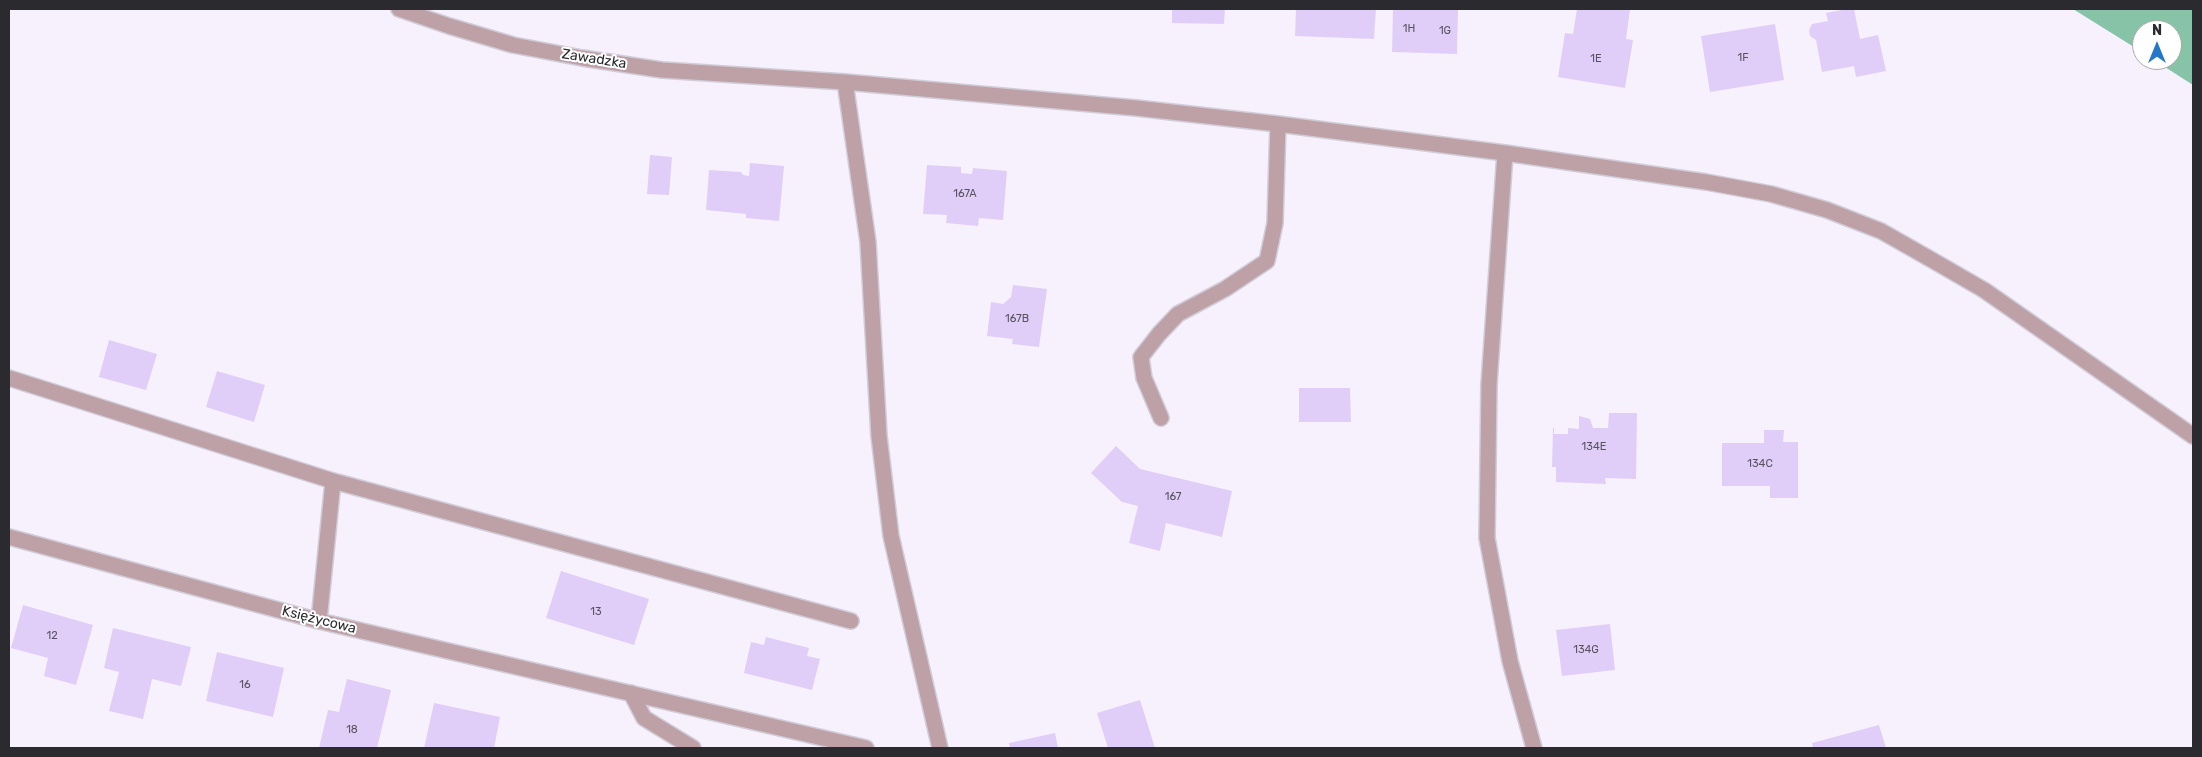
<!DOCTYPE html>
<meta charset="utf-8">
<style>
body{margin:0}
#map{position:relative;width:2202px;height:757px;overflow:hidden;background:#f6f1fd;font-family:Rubik,sans-serif}
canvas{display:block}
.frame{position:absolute;inset:0;border:10px solid #2b2a2e;pointer-events:none}
.north{position:absolute;left:2132px;top:20px;width:50px;height:50px;box-sizing:border-box;background:#fff;border:1px solid #aaaaab;border-radius:50%;rotate:0deg;font-size:14px;font-weight:700;line-height:20px;text-align:center;color:#2b2a2e}
.north::after{content:'';display:block;margin:auto;width:18px;height:22px;background:#2578c7;clip-path:polygon(50% 0,100% 100%,50% 72%,0 100%)}
</style>
<div id="map">
<canvas width="2202" height="757"></canvas>
<div class="frame"></div>
<div class="north">N</div>
</div>
<script>
const ctx = document.querySelector('canvas').getContext('2d');
ctx.lineJoin = 'round';
function fill(path, color) {
  ctx.fillStyle = color;
  ctx.fill(path, 'evenodd');
}
function poly(rows) {
  const path = new Path2D();
  for (const r of rows) {
    path.moveTo(r[0], r[1]);
    for (let i = 2; i < r.length; i += 2) path.lineTo(r[i], r[i + 1]);
  }
  return path;
}
function trace(path, color, width, dash) {
  ctx.strokeStyle = color;
  ctx.lineWidth = width;
  ctx.lineCap = dash ? 'butt' : 'round';
  ctx.setLineDash(dash || []);
  ctx.stroke(path);
}
function label(font, color, halo, rows, align = 'center') {
  ctx.font = font + ' Rubik,sans-serif';
  ctx.lineWidth = 4;
  ctx.setLineDash([]);
  ctx.textBaseline = 'middle';
  ctx.strokeStyle = halo;
  ctx.fillStyle = color;
  for (const [text, x, y, turn = 0] of rows) {
    ctx.save();
    ctx.translate(x, y);
    ctx.rotate((+turn || 0) * Math.PI / 180);
    ctx.textAlign = isNaN(turn) ? turn : align;
    if (halo) ctx.strokeText(text, 0, 0);
    ctx.fillText(text, 0, 0);
    ctx.restore();
  }
}
fill(poly([
 [2073,9,2193,9,2193,85,2154,60,2172,60,2172,30,2142,30,2142,52]
]), '#86c3a7');
fill(poly([
 [1172,9,1225,9,1224,24,1172,23],
 [1296,9,1376,9,1374,39,1295,36],
 [1393,9,1458,9,1457,54,1392,52],
 [1577,9,1630,9,1626,39,1633,40,1625,88,1558,77,1565,33,1573,34],
 [1847,9,1854,9,1860,39,1878,35,1886,71,1856,77,1854,66,1822,72,1816,40,1810,36,1809,30,1812,24,1828,21,1826,13],
 [1775,24,1784,80,1710,92,1701,36],
 [650,155,672,157,669,195,647,194],
 [750,163,784,166,779,221,746,218,746,214,706,210,709,170,741,172,743,175,749,176],
 [927,165,961,167,961,173,972,174,973,168,1007,171,1003,220,979,218,978,226,946,223,947,215,923,214],
 [1013,285,1047,289,1039,347,1012,344,1013,339,987,336,991,302,1003,304,1011,297],
 [109,340,157,354,146,390,99,377],
 [217,371,265,385,254,422,206,407],
 [1299,388,1350,388,1351,422,1299,422],
 [1609,413,1637,413,1636,479,1605,478,1606,484,1556,482,1556,467,1552,467,1553,428,1554,428,1554,434,1568,434,1568,428,1579,429,1579,416,1590,419,1593,428,1608,428],
 [1764,430,1784,430,1783,442,1798,442,1798,498,1770,498,1770,486,1722,486,1722,443,1764,443],
 [1116,446,1140,469,1232,491,1222,537,1166,523,1160,551,1129,543,1138,506,1122,502,1091,473],
 [561,571,649,599,634,645,546,618],
 [23,605,93,625,76,685,44,676,48,658,11,648],
 [1610,624,1615,670,1562,676,1556,630],
 [113,628,191,647,181,686,152,679,143,719,109,711,119,672,104,668],
 [766,637,809,648,807,656,820,659,812,690,744,673,751,642,764,645],
 [217,652,284,668,273,717,206,701],
 [347,679,391,690,377,748,319,748,328,710,339,712],
 [1140,700,1155,748,1108,748,1097,713],
 [434,703,500,717,494,748,424,748],
 [1879,725,1886,748,1813,748,1812,743],
 [1055,733,1058,748,1010,748,1009,743]
]), '#e1cef8');
const minor = poly([
 [399,9,449,26,513,45,582,58,662,70,845,82,1136,108,1278,124,1505,153,1706,182,1771,194,1827,210,1881,231,1932,260,1984,290,2193,436],
 [845,82,868,242,879,436,891,536,940,748],
 [1505,153,1489,384,1487,538,1510,661,1534,748],
 [9,378,333,481,851,621],
 [1161,418,1144,378,1141,357,1159,334,1178,314,1225,289,1267,261,1275,223,1278,124],
 [9,537,319,621,866,748],
 [319,621,333,481],
 [631,693,644,718,693,748]
]);
trace(minor, '#d1cdd8', 18);
trace(minor, '#bda1a7', 15);
label('11px', '#585360', null, [
 ["1H",1409,29],
 ["1G",1445,31],
 ["1F",1743,58],
 ["1E",1596,59],
 ["167A",965,194],
 ["167B",1017,319],
 ["134E",1594,447],
 ["134C",1760,464],
 ["167",1173,497],
 ["13",596,612],
 ["12",52,636],
 ["134G",1586,650],
 ["16",245,685],
 ["18",352,730]
]);
label('14px', '#2b2a2e', '#fff', [
 ["Zawadzka",594,59,9],
 ["Księżycowa",319,620,14]
]);
</script>
